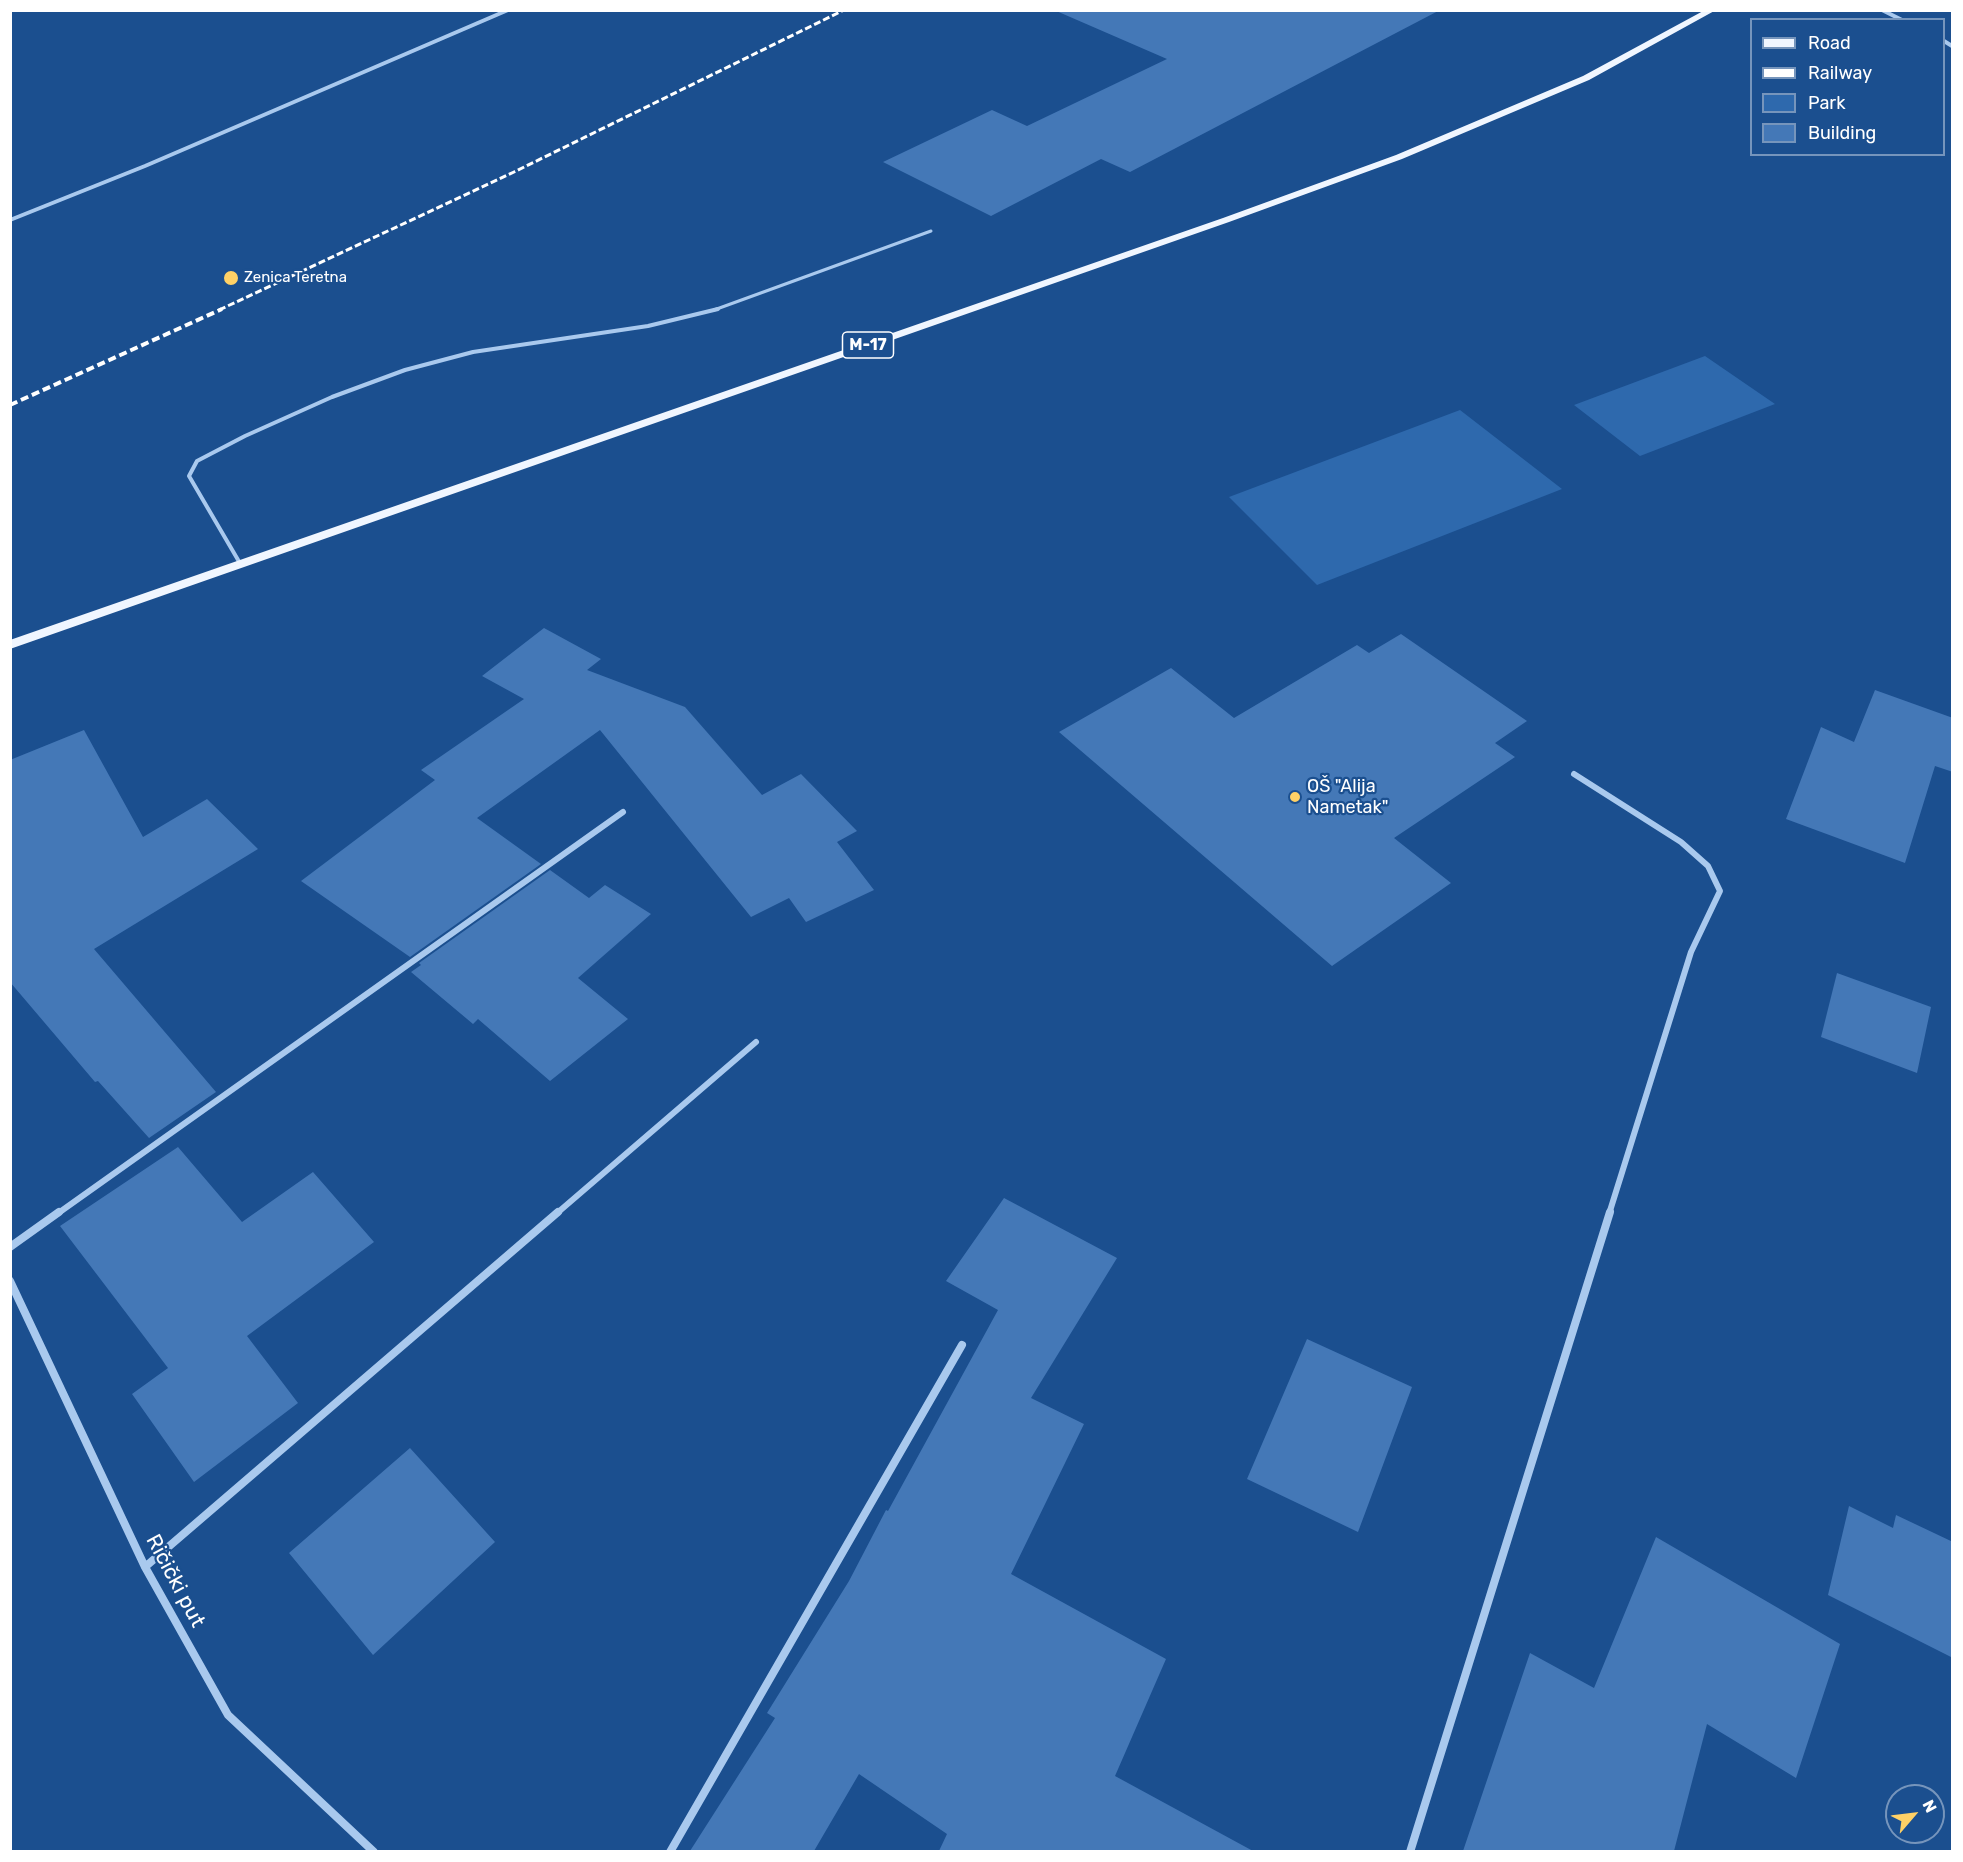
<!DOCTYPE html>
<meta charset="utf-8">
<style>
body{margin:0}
#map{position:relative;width:1963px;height:1862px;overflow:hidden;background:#1b4f8f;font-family:Rubik,sans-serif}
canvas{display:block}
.frame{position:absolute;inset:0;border:12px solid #fff;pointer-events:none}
.legend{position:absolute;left:1750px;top:18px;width:195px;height:138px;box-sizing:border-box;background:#1b4f8f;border:2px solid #7695bc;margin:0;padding:8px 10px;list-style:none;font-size:18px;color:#fff}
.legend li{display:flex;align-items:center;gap:12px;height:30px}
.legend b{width:30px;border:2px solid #7695bc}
.north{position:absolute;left:1885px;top:1784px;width:60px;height:60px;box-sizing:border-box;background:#1b4f8f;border:2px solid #7695bc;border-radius:50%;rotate:62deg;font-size:16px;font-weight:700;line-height:24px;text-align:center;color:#fff}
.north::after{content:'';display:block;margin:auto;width:21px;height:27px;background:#ffd166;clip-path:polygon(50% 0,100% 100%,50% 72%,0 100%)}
</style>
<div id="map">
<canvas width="1963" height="1862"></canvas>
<div class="frame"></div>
<ul class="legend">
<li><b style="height:8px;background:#f0f6ff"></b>Road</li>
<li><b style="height:8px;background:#fff"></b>Railway</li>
<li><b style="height:16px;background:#2e69ad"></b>Park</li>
<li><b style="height:16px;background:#4478b7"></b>Building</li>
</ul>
<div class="north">N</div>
</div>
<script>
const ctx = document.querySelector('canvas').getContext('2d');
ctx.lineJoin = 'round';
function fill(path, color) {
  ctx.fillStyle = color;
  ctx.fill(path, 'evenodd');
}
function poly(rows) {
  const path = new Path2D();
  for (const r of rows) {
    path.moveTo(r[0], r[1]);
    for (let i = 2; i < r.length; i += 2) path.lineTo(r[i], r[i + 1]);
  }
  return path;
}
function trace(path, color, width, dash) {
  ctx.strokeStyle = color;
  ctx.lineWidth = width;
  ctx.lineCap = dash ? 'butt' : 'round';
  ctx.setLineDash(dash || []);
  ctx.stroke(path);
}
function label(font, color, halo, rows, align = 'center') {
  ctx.font = font + ' Rubik,sans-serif';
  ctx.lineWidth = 4.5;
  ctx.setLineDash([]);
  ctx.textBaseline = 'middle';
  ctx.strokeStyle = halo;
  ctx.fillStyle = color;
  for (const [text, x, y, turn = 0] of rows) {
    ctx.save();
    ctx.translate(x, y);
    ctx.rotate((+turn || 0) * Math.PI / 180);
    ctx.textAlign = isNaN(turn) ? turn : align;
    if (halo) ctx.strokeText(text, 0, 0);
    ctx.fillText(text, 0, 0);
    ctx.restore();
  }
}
fill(poly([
 [1705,356,1775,404,1640,456,1574,405],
 [1460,410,1562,489,1317,585,1229,497]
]), '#2e69ad');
fill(poly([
 [1054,10,1440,10,1130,172,1101,159,991,216,883,162,992,110,1027,126,1167,59],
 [544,628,601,659,587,670,685,707,762,795,801,774,857,831,837,842,874,890,806,922,789,898,751,917,600,730,477,818,541,864,410,957,301,881,435,780,421,770,524,699,482,676],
 [1401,634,1527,721,1495,743,1515,757,1394,838,1451,883,1332,966,1059,732,1171,668,1234,718,1357,645,1369,653],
 [1875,690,1953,718,1953,772,1935,766,1905,863,1786,819,1821,727,1854,742],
 [84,730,143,837,207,799,258,849,94,949,216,1092,149,1138,98,1081,95,1082,10,982,10,760],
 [550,870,589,898,605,885,651,914,578,978,628,1019,550,1081,478,1019,473,1024,411,972,421,965,419,963],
 [1837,973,1931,1007,1917,1073,1821,1037],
 [178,1147,242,1222,313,1172,374,1242,247,1336,298,1403,194,1482,132,1394,168,1368,60,1226],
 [1004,1198,1117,1258,1031,1398,1084,1424,1011,1574,1166,1659,1115,1776,1253,1851,939,1851,947,1834,859,1774,814,1851,690,1851,775,1718,767,1713,849,1581,886,1510,888,1511,998,1310,946,1281],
 [1307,1339,1412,1387,1358,1532,1247,1479],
 [410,1448,495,1542,373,1655,289,1553],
 [1849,1506,1893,1528,1896,1515,1953,1542,1953,1658,1828,1595],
 [1656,1537,1840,1644,1796,1778,1707,1724,1674,1851,1463,1851,1530,1653,1594,1688]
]), '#4478b7');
trace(poly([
 [714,310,931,231]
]), '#a9c9ee', 3);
trace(poly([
 [241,565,189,476,197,461,245,436,332,397,405,370,473,352,648,326,718,309]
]), '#a9c9ee', 4);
trace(poly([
 [1882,10,1902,20],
 [1944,41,1952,46],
 [10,220,145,166,508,10]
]), '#a9c9ee', 4);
trace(poly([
 [1574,774,1681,842,1708,866,1720,891,1691,952,1609,1214],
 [57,1214,623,812],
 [556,1214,756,1042]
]), '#a9c9ee', 6);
trace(poly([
 [10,1247,59,1212],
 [10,1281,145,1567,228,1715,374,1852],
 [145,1567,558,1212],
 [670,1852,962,1345],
 [1410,1852,1610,1212]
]), '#a9c9ee', 8);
fill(poly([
 [1705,10,1716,10,1589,80,1402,159,1229,222,10,649,10,640,1223,218,1396,155,1583,76,1705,10]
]), '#f0f6ff');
trace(poly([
 [219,310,514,172,844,10]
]), '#fff', 3, [7, 3]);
trace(poly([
 [10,405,222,309]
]), '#fff', 4, [8, 4]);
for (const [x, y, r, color] of [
 [231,278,8,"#ffd166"],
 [1295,797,6,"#ffd166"]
]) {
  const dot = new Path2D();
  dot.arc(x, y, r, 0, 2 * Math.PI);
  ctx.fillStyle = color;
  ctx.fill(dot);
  trace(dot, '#1b4f8f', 2);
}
label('15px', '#fff', '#1b4f8f', [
 ["Zenica Teretna",244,278]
], 'left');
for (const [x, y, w] of [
 [868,345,51]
]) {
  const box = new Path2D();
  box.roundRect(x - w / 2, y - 13, w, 26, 4.5);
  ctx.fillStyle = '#1b4f8f';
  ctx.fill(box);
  trace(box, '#fff', 1.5);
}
label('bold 16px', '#fff', null, [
 ["M-17",868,345]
]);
label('18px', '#fff', '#1b4f8f', [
 ["OŠ \"Alija",1307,787],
 ["Nametak\"",1307,808]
], 'left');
label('21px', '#fff', '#1b4f8f', [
 ["Ričički put",175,1581,62]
]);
</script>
